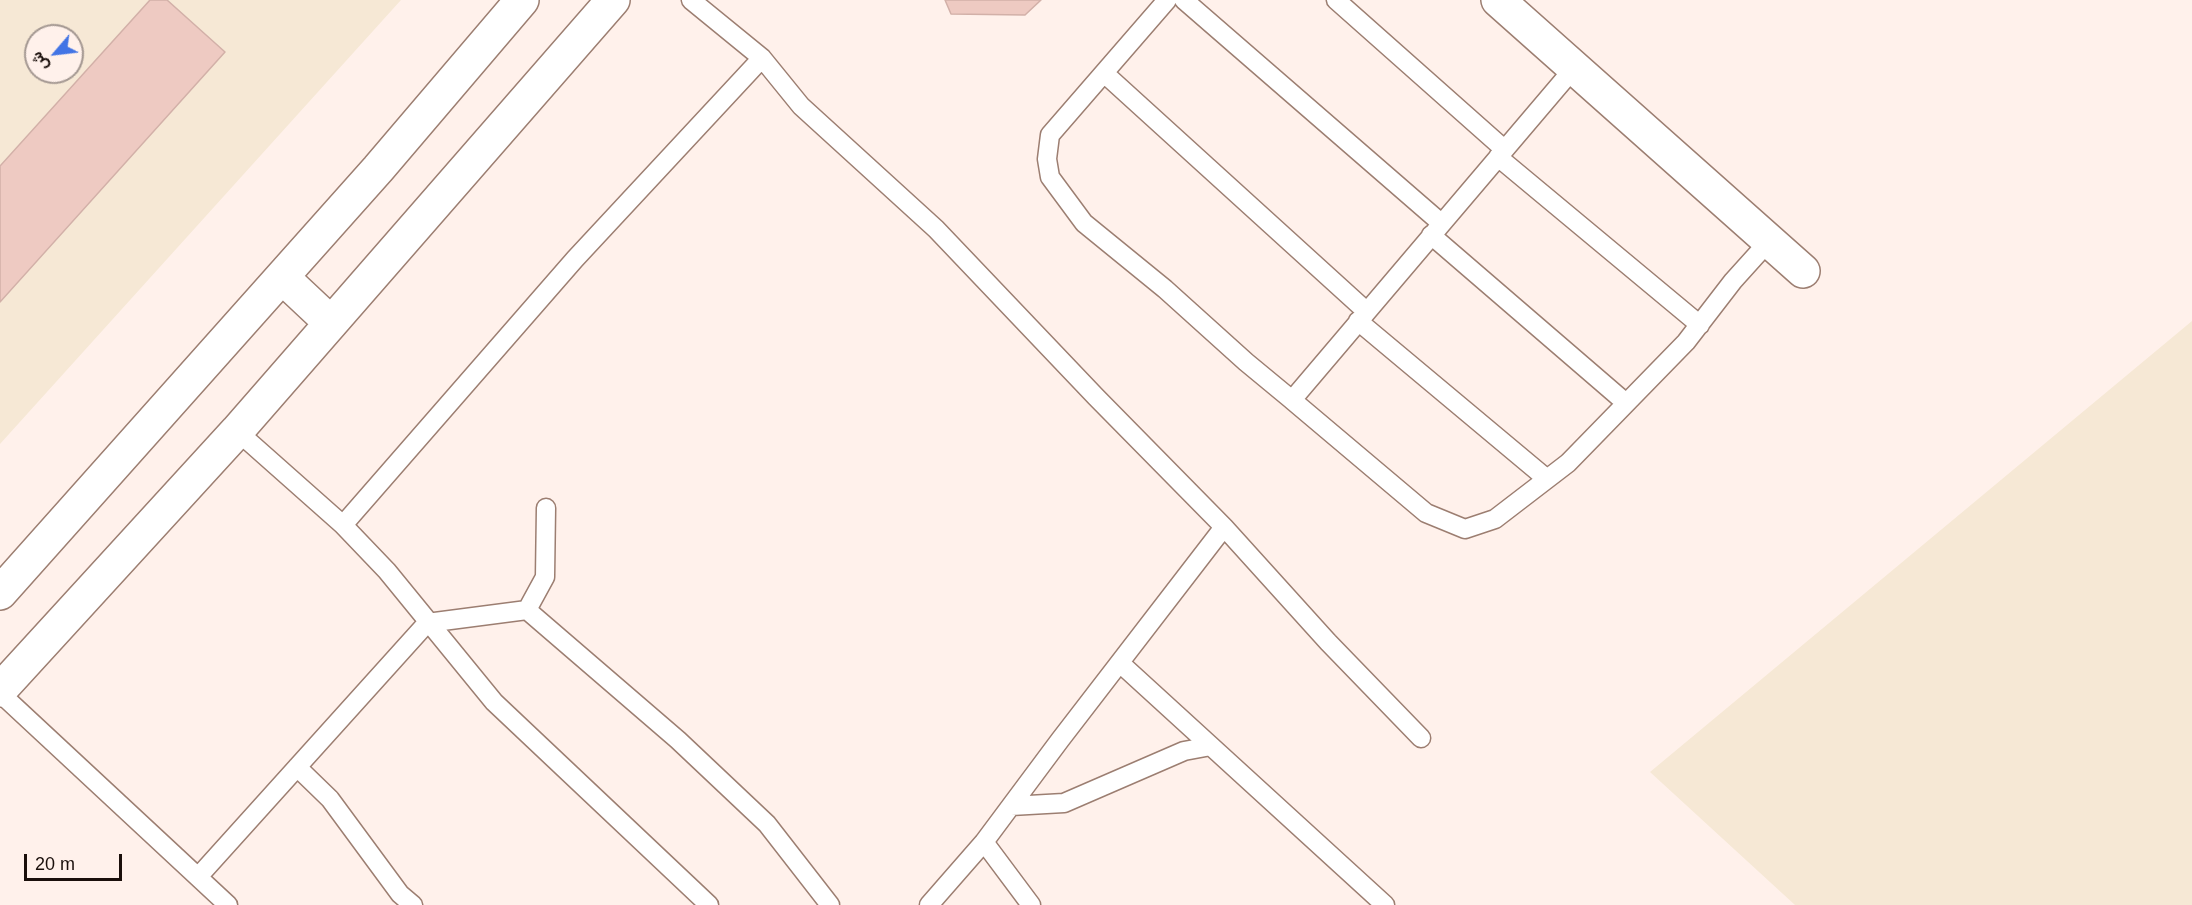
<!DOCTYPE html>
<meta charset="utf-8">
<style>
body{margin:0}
#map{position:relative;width:2192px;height:905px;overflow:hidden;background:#fff1eb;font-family:Helvetica,Vazirmatn,sans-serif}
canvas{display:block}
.north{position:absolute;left:24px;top:24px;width:60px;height:60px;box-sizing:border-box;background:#fff1eb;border:2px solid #a39791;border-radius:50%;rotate:242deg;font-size:16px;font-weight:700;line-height:24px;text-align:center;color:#1a0f0b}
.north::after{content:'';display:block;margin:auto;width:21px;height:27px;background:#4274e5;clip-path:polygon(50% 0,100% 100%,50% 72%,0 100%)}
.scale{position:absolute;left:24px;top:854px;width:98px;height:27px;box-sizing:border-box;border:3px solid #1a0f0b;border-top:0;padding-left:8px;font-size:18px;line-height:21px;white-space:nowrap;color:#1a0f0b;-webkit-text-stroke:4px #fff1eb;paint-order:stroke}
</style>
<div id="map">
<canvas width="2192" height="905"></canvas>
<div class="north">ش</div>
<div class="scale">20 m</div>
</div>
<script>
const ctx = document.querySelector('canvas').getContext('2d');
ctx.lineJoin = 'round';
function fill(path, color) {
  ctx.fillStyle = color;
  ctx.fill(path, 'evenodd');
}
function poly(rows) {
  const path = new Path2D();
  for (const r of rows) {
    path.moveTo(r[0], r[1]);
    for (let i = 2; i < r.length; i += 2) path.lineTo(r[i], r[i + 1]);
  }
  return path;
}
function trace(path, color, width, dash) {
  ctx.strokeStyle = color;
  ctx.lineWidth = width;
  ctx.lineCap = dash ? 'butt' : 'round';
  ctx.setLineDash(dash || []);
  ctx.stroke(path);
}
fill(poly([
 [0,0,401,0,0,444],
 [36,36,72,36,72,72,36,72],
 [2192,321,2192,905,1795,905,1650,772]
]), '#f6e8d5');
const building = poly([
 [150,0,167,0,225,52,0,302,0,166,150,0],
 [945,0,1041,0,1025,15,951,14,945,0]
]);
fill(building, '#eecac2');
trace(building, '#d2b0a8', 1.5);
const lane = poly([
 [691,0,762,58,801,106,936,229,1096,397,1224,527,1328,642,1421,738],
 [1167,0,1050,135,1047,159,1050,177,1084,223,1165,289,1246,362,1292,400,1574,68],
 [1184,0,1441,223],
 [1336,0,1504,149],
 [1104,73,1366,311],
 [1498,157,1700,325],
 [1431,235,1626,403],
 [1358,321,1547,479],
 [1292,400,1426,513,1465,529,1495,519,1568,463,1686,342,1733,281,1770,240],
 [237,431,343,525,387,571,494,702,709,905],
 [343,525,575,259,762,58],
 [527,610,545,577,546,508],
 [1120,663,1385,905],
 [0,693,228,905],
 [297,767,330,799,400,894,413,905],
 [1011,806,1064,803,1184,751,1211,746],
 [984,842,1031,905],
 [198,877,427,623,527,610,678,740,767,824,830,905],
 [929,905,984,842,1060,740,1224,527]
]);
const street = poly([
 [1498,0,1803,271],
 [282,277,331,323],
 [0,593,378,169,522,0],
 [0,690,237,431,613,0]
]);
trace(lane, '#9c7e71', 21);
trace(street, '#9c7e71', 36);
trace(lane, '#fff', 18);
trace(street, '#fff', 33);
</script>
